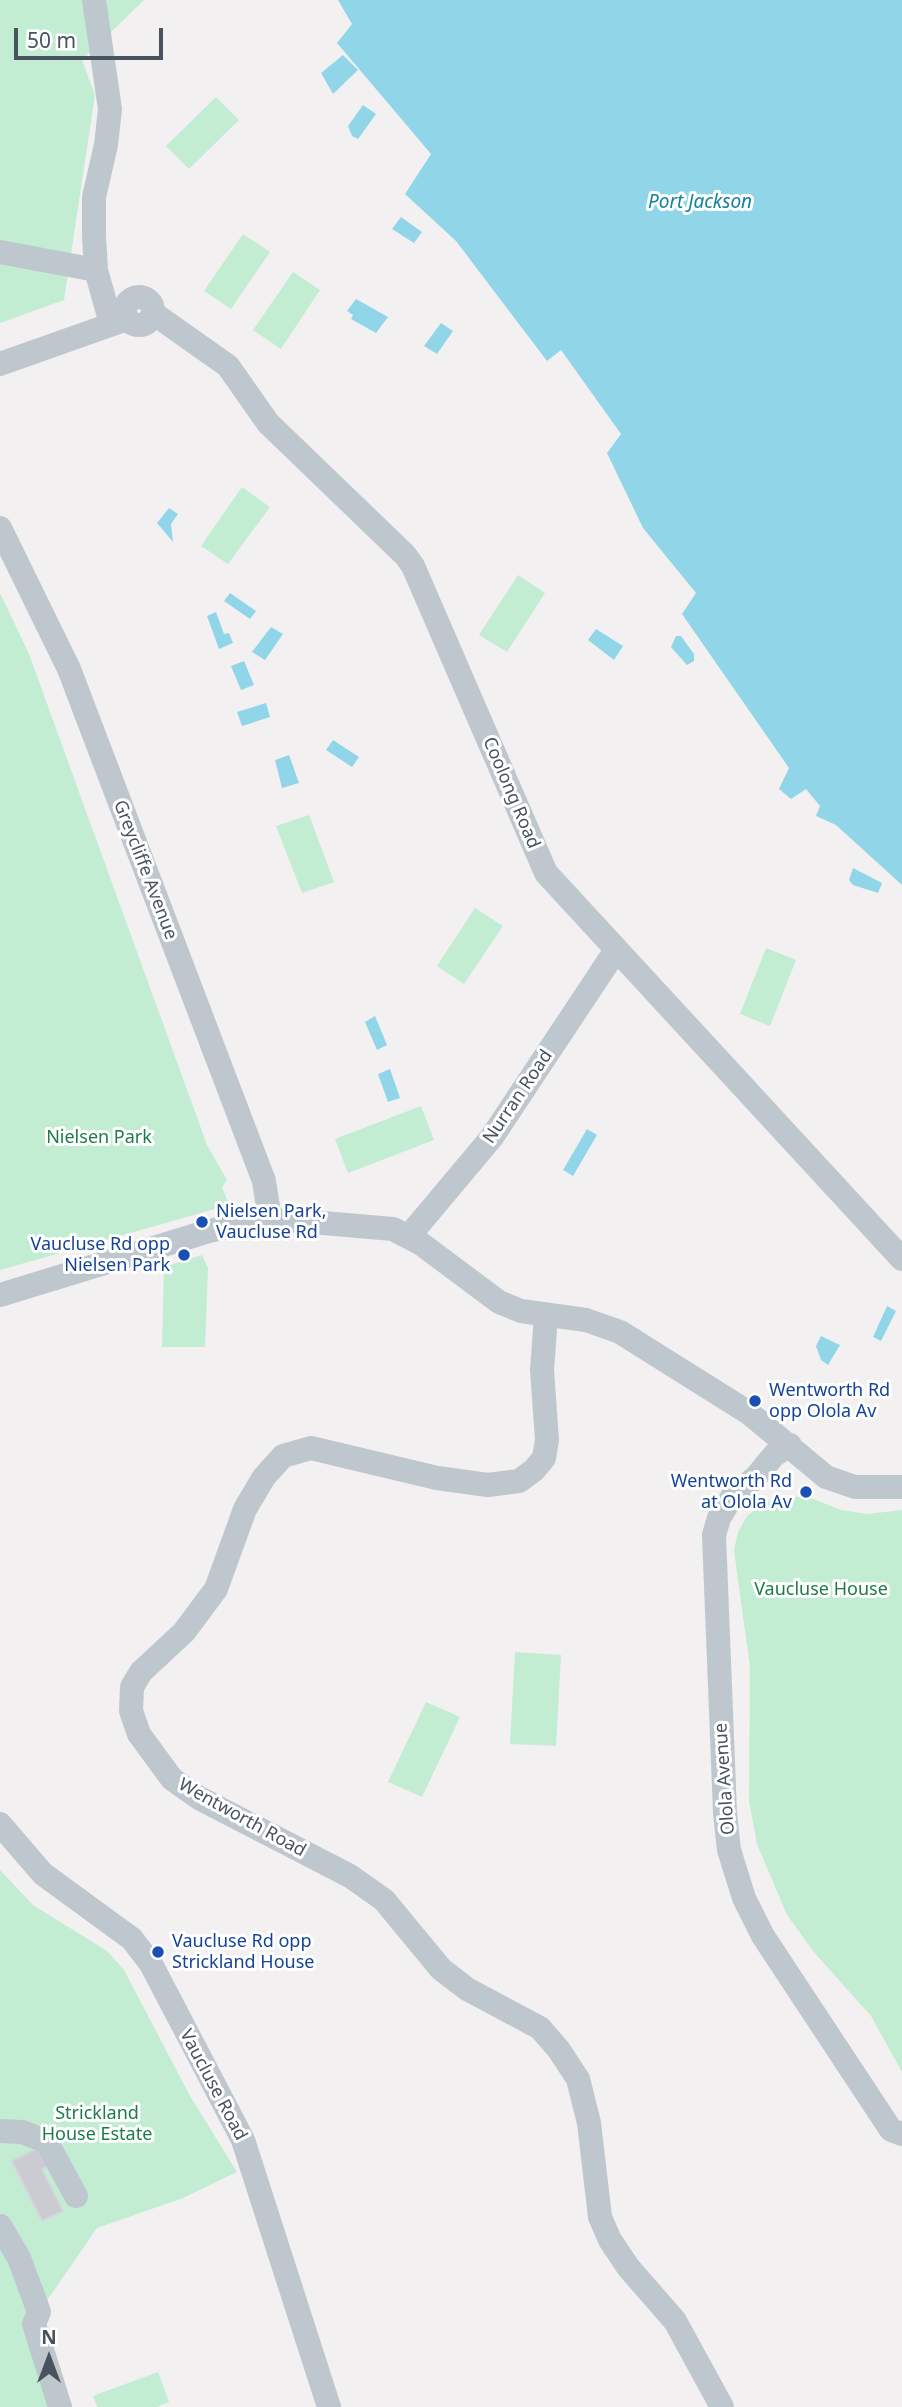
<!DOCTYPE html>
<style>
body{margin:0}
#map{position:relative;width:902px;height:2407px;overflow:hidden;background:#f2f0f0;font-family:"Noto Sans",sans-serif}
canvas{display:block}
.north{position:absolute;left:14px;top:2323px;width:70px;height:70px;-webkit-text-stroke:5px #fff;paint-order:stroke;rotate:0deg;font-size:19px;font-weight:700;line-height:28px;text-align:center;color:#49535d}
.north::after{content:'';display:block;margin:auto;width:24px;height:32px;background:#49535d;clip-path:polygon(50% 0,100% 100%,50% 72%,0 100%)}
.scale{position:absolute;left:14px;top:28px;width:149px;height:32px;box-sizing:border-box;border:4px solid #49535d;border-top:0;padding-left:9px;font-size:21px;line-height:24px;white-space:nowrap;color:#49535d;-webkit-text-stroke:5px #fff;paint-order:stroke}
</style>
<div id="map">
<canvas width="902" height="2407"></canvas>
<div class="north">N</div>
<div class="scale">50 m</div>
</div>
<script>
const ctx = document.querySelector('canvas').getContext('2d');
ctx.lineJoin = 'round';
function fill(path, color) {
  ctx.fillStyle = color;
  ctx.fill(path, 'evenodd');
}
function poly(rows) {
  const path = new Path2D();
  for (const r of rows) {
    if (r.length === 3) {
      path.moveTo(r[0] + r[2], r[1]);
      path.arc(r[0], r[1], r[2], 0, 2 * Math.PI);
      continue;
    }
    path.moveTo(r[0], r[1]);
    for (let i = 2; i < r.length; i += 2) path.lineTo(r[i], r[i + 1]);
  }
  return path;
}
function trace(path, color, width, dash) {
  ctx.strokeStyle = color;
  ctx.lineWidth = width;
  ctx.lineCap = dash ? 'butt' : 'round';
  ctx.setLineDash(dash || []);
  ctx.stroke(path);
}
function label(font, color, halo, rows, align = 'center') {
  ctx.font = font + ' "Noto Sans",sans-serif';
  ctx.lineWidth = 6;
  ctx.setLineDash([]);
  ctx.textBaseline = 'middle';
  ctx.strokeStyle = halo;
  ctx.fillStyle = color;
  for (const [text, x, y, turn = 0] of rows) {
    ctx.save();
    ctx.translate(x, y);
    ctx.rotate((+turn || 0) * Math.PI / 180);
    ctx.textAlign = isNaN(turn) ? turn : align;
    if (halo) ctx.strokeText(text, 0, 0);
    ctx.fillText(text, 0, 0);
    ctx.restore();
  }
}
fill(poly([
 [0,0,144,0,82,60,95,95,64,300,0,323],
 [216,97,239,120,189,169,166,146],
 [243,234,270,252,231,309,204,291],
 [293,272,320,290,281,349,253,330],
 [242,487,270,507,228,564,201,546],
 [518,575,545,593,507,652,479,635],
 [0,593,29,654,207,1145,227,1180,222,1187,229,1205,0,1270],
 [309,815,334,882,302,893,276,826],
 [475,908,503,926,464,984,437,966],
 [766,948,796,960,770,1026,740,1014],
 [421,1106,434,1140,348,1173,335,1139],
 [202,1255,208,1268,205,1347,162,1347,164,1267],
 [786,1496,811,1498,841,1510,867,1514,902,1510,902,2072,871,2016,813,1951,787,1915,757,1844,749,1801,750,1667,734,1550,738,1532,747,1516,764,1503],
 [515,1652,561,1655,556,1746,510,1744],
 [426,1702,460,1717,422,1797,388,1782],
 [0,1870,33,1905,107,1951,124,1970,190,2096,237,2172,183,2198,97,2228,39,2312,49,2407,0,2407],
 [158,2372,169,2402,157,2407,97,2407,93,2396]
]), '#c2edd2');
fill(poly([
 [338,0,902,0,902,885,836,825,816,816,820,806,806,789,791,799,779,789,789,768,682,614,696,593,643,528,607,453,621,434,561,350,547,361,456,241,405,194,431,154,337,43,352,24],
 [343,55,358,70,333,94,321,73],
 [363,105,376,114,358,139,352,136,348,126],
 [401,217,422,232,414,243,392,229],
 [356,299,388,317,376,333,351,319,353,315,347,311],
 [441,323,453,331,437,354,424,346],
 [169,508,178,514,171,524,173,542,157,523],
 [230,593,256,611,250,619,224,601],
 [216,612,224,634,229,633,233,643,219,649,207,616],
 [271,627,283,634,265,660,252,652],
 [596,629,623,646,614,660,588,640],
 [676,636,681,636,694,654,694,661,687,665,671,647],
 [244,661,254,685,241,690,231,666],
 [266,703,270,717,242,726,237,712],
 [333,740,359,757,352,767,326,750],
 [289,755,299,783,282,788,275,760],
 [853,868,882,883,878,893,853,885,849,880],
 [375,1016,387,1045,377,1050,365,1022],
 [390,1069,400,1098,388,1102,378,1074],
 [587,1129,597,1135,573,1176,563,1170],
 [887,1306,896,1311,881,1341,873,1337],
 [821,1336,840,1345,828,1365,821,1360,816,1346]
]), '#91d6e8');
const building = poly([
 [42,2146,52,2165,42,2169,63,2211,42,2221,12,2161,42,2146]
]);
fill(building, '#caccd2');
trace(building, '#d5d6db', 2);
trace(poly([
 [94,0,110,109,106,145,94,197,94,236,96,270,108,313],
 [0,252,96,270],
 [139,311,14],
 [153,313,228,366,268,423,405,555,413,566,546,873,902,1259],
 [0,364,127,319],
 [0,528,69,669,264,1181,270,1220],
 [409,1236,492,1137,616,950],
 [0,1295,209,1231,251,1222,288,1220,393,1229,420,1243,499,1302,521,1311,586,1320,620,1332,749,1413,826,1477,855,1487,902,1487],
 [546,1316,542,1370,547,1440,544,1458,534,1470,519,1481,488,1485,437,1478,311,1448,283,1456,264,1477,245,1509,216,1589,184,1632,141,1672,132,1687,131,1711,139,1734,172,1779,199,1798,350,1876,384,1900,441,1969,467,1989,540,2028,559,2050,578,2079,589,2123,600,2217,610,2240,628,2267,675,2321,722,2407],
 [790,1445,774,1455,756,1477,732,1497,719,1518,714,1535,725,1813,729,1850,744,1898,763,1936,891,2130,902,2134],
 [0,1824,43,1874,132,1939,151,1964,243,2140,329,2407],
 [0,2131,22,2132,46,2141,76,2196],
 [0,2226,19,2258,39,2312,34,2324,60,2407]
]), '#bfc7ce', 24);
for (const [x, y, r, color] of [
 [202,1222,7,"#1a4fb4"],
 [184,1255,7,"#1a4fb4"],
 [755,1401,7,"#1a4fb4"],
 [806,1492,7,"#1a4fb4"],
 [158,1952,7,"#1a4fb4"]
]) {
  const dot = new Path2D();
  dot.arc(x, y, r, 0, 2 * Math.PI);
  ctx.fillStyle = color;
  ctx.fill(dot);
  trace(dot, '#fff', 2.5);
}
label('18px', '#49535d', '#fff', [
 ["Coolong Road",511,793,67],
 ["Greycliffe Avenue",145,870,69],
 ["Nurran Road",518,1097,-56],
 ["Olola Avenue",725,1779,-94],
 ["Wentworth Road",242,1818,29],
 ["Vaucluse Road",213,2085,62]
]);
label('18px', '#1d7b4b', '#fff', [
 ["Nielsen Park",99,1138],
 ["Vaucluse House",821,1590],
 ["Strickland",97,2114],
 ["House Estate",97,2135]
]);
label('18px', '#164399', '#fff', [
 ["Nielsen Park,",216,1212],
 ["Vaucluse Rd",216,1233],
 ["Vaucluse Rd opp",170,1245,"right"],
 ["Nielsen Park",170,1266,"right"],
 ["Wentworth Rd",769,1391],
 ["opp Olola Av",769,1412],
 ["Wentworth Rd",792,1482,"right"],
 ["at Olola Av",792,1503,"right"],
 ["Vaucluse Rd opp",172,1942],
 ["Strickland House",172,1963]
], 'left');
label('italic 19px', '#14819d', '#fff', [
 ["Port Jackson",700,203]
]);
</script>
